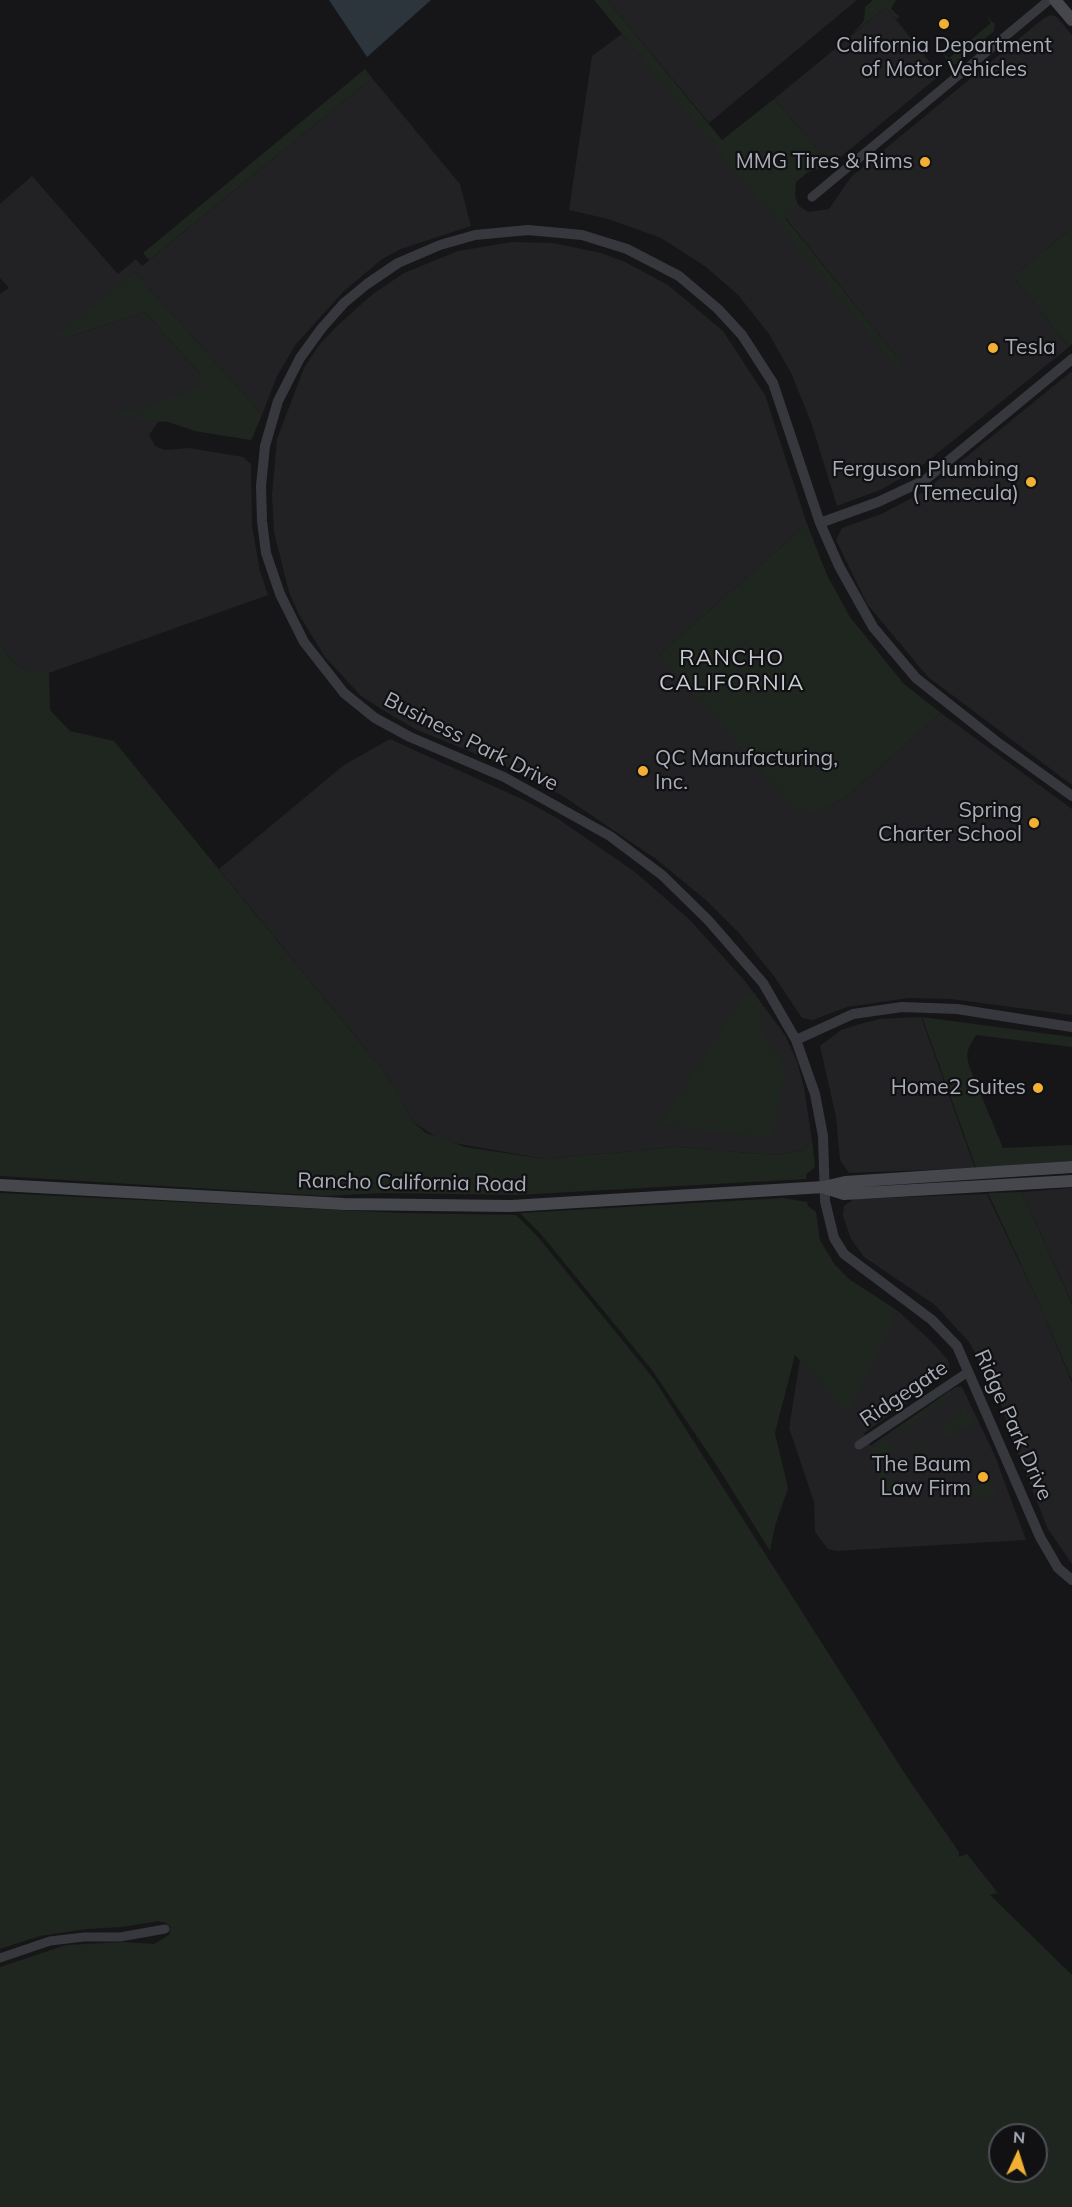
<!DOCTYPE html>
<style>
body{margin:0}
#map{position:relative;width:1072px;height:2207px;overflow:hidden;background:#161618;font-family:Mulish,sans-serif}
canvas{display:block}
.north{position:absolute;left:988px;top:2123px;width:60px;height:60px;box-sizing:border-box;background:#111113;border:2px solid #4d4f55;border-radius:50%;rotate:4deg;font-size:16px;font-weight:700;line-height:24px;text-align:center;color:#a8adb8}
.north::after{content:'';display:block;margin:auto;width:21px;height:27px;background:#f2b134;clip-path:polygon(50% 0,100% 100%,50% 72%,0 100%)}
</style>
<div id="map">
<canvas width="1072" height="2207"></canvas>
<div class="north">N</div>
</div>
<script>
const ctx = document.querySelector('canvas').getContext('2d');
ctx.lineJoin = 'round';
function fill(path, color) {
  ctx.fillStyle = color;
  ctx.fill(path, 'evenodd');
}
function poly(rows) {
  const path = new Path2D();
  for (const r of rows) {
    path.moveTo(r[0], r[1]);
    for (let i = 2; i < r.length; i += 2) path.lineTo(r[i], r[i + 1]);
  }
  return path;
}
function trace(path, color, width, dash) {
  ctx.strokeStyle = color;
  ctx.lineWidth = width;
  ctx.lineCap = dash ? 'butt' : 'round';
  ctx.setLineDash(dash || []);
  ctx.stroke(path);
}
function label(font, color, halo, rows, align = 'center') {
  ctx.font = font + ' Mulish,sans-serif';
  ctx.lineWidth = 4.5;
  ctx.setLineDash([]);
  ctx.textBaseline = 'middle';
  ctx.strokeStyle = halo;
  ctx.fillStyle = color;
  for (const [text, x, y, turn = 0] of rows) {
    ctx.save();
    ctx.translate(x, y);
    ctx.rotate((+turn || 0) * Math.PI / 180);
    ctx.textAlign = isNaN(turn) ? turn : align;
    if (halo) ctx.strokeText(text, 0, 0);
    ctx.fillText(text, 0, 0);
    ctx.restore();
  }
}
fill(poly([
 [607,0,857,0,709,123],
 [886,7,940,75,831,165,774,99],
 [1051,15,1057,17,1072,35,1072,228,1013,276,1069,347,918,469,880,490,837,506,811,422,791,373,769,334,738,295,706,267,661,238,608,219,569,210,592,56,622,34,899,368,903,365,785,217,798,205,808,212,829,209,851,177,1044,18],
 [372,78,460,184,471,226,401,249,382,259,343,292,296,344,277,376,262,415,135,272,66,338,145,312,254,435,251,440,195,431,165,421,158,422,149,435,155,446,165,450,190,448,243,457,251,464,252,526,260,571,268,595,49,673,33,673,23,669,13,662,0,645,0,294,9,288,0,278,0,204,32,176,118,274,136,259,142,266],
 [512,242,553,243,601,253,625,262,668,285,723,331,765,395,807,524,659,655,820,811,845,798,941,713,1072,809,1072,1015,951,999,909,998,847,1007,813,1020,802,1018,774,976,739,933,707,901,656,859,563,796,505,766,415,729,381,709,361,696,325,657,299,615,289,592,274,532,272,495,277,439,304,368,319,345,338,325,374,293,404,273,458,251],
 [1072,371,1072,785,928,677,867,604,836,540,842,528,881,514,922,493],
 [390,739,526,801,557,818,635,872,689,919,745,981,785,1035,797,1061,804,1088,812,1140,805,1150,775,1155,676,1147,546,1159,442,1141,413,1122,387,1075,219,869,344,765],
 [921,1017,975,1168,849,1173,840,1160,836,1117,820,1046,841,1030,860,1024,879,1019],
 [1072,1188,1072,1303,1022,1192],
 [987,1194,1043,1312,1072,1383,1072,1564,1048,1529,1013,1442,998,1395,969,1342,935,1305,864,1257,851,1239,843,1216,844,1206,854,1199],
 [898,1311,931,1341,948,1360,950,1369,945,1375,864,1433,870,1446,956,1387,962,1387,995,1456,1026,1540,836,1551,828,1549,815,1532,814,1502,789,1428,800,1360,890,1326]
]), '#222225');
fill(poly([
 [594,0,607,0,722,140,774,99,831,165,808,172,796,182,795,195,798,205,785,218,903,365,898,369],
 [873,0,896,0,891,9,900,17,896,19,886,7,851,35,864,21,865,7],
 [987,17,995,24,994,31,956,64,949,64,943,54,949,58,991,23],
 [365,69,372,78,149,260,143,253],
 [1072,228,1072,344,1069,347,1013,276],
 [135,272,262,415,251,440,195,431,175,423,120,416,120,412,125,408,128,413,201,387,198,379,201,375,145,312,66,338,54,337],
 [807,524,827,575,850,617,904,684,941,713,845,798,820,811,795,809,659,655],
 [0,645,13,662,23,669,33,673,49,673,50,710,70,731,114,741,373,1058,387,1075,413,1122,426,1133,465,1147,546,1159,676,1147,775,1155,805,1150,812,1140,815,1167,806,1175,806,1179,517,1195,385,1193,325,1196,0,1176],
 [755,993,761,1005,760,1025,765,1037,785,1068,773,1138,656,1125,662,1122,742,998],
 [922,1017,1072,1037,1072,1047,976,1035,969,1047,967,1055,969,1066,1003,1148,1072,1145,1072,1161,976,1168],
 [1022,1192,1072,1304,1072,1381,1043,1312,988,1193],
 [0,1193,400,1213,516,1215,538,1237,654,1379,907,1777,959,1852,959,1857,967,1854,998,1893,990,1895,1072,1975,1072,2207,0,2207,0,1967,66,1945,124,1942,154,1944,169,1935,170,1927,166,1923,158,1921,123,1927,87,1929,40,1936,0,1949],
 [1000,2135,1036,2135,1036,2171,1000,2171],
 [783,1198,807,1202,808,1206,816,1212,820,1240,835,1265,849,1279,898,1311,847,1415,795,1355,775,1433,788,1488,775,1526,770,1551,721,1472,652,1370,540,1233,520,1213],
 [949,1391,952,1395,909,1425,934,1460,942,1460,928,1466,926,1464,930,1459,906,1427,901,1430,899,1428],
 [962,1407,966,1407,975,1424,971,1429,969,1425,956,1430,952,1436,946,1436,935,1421,924,1418,927,1416,931,1419,934,1417,941,1427,944,1427,962,1413],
 [885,1438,906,1464,904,1466,892,1450,885,1450,878,1466,891,1482,897,1480,901,1487,892,1493,881,1494,871,1447,875,1448],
 [991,1480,998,1495,970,1499,963,1497,960,1484,963,1482,973,1487]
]), '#1e261f');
fill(poly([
 [329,0,431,0,367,57]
]), '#2c353c');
trace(poly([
 [812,197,1049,0],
 [859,1445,968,1372],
 [0,1958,50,1941,84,1937,120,1937,165,1929]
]), '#37383d', 9);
trace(poly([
 [820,523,878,502,925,480,1072,359],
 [1072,796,997,742,916,678,873,627,839,566,820,523,773,383,742,335,718,309,679,276,627,249,582,235,528,230,475,235,440,245,398,263,367,284,344,303,321,329,300,358,278,401,265,446,261,486,262,521,266,553,280,594,304,642,344,693,375,718,410,737,504,777,610,836,662,875,708,920,763,983,796,1040,815,1094,823,1136,825,1201,834,1238,844,1254,932,1320,957,1346,1040,1537,1058,1568,1072,1580],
 [796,1040,853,1014,902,1007,957,1009,1072,1027]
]), '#37383d', 10);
trace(poly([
 [1055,0,1072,20],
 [0,1185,344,1204,511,1206,824,1187,845,1182,1072,1167],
 [825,1188,844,1194,1072,1181]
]), '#45474d', 12);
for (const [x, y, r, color] of [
 [944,24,6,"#f2b134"],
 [925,162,6,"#f2b134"],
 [993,348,6,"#f2b134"],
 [1031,482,6,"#f2b134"],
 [643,771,6,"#f2b134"],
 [1034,823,6,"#f2b134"],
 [1038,1088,6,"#f2b134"],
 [983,1477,6,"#f2b134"]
]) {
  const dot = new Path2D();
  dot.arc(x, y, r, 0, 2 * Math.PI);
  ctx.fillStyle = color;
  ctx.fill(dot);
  trace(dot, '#111113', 2);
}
label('21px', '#a8adb8', '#111113', [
 ["California Department",944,46,"center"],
 ["of Motor Vehicles",944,70,"center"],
 ["MMG Tires & Rims",913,162],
 ["Tesla",1005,348,"left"],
 ["Ferguson Plumbing",1019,470],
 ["(Temecula)",1019,494],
 ["QC Manufacturing,",655,759,"left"],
 ["Inc.",655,783,"left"],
 ["Spring",1022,811],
 ["Charter School",1022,835],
 ["Home2 Suites",1026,1088],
 ["The Baum",971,1465],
 ["Law Firm",971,1489]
], 'right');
label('21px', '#a8adb8', '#111113', [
 ["Business Park Drive",471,742,27],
 ["Rancho California Road",412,1183,1],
 ["Ridgegate",904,1394,-34],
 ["Ridge Park Drive",1013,1425,66]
]);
ctx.letterSpacing = '1.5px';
label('22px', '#c9ccd4', '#111113', [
 ["RANCHO",732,658],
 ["CALIFORNIA",732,683]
]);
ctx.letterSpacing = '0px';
</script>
